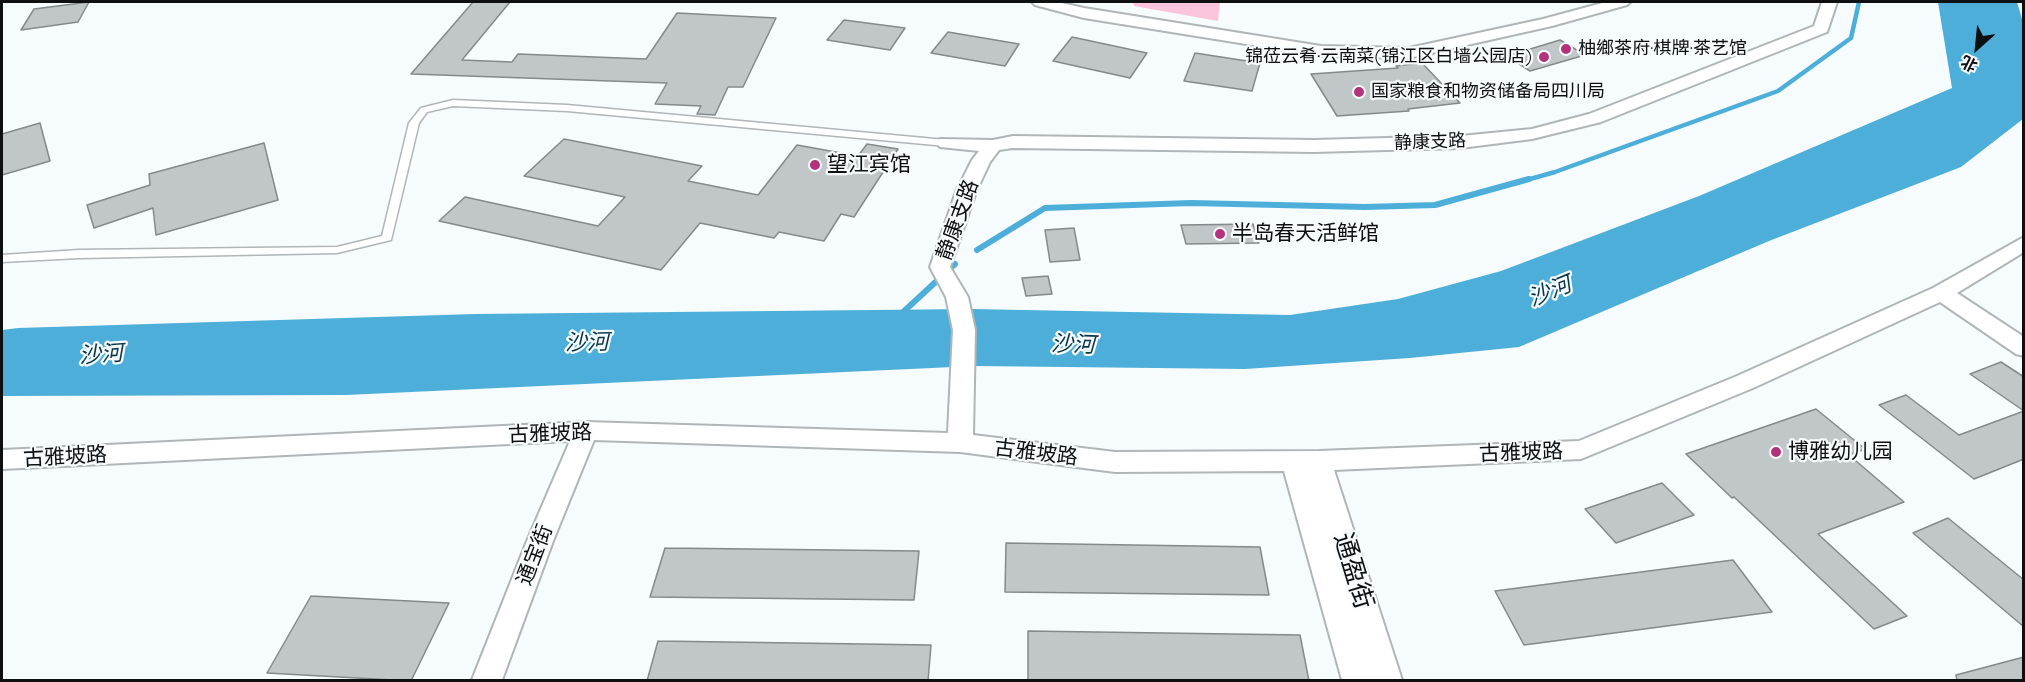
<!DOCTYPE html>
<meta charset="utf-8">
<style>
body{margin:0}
#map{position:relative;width:2025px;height:682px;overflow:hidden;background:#f6fcfe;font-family:Quicksand,"Noto Sans SC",sans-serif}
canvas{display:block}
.frame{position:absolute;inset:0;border:3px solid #0d0f10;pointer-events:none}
.north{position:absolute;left:1947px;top:18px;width:60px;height:60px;-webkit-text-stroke:4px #f6fcfe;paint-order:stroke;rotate:207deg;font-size:16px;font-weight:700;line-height:24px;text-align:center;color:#0d0f10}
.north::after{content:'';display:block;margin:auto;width:21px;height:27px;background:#0d0f10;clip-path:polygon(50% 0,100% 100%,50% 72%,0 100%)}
</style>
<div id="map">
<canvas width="2025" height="682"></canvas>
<div class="frame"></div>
<div class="north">北</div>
</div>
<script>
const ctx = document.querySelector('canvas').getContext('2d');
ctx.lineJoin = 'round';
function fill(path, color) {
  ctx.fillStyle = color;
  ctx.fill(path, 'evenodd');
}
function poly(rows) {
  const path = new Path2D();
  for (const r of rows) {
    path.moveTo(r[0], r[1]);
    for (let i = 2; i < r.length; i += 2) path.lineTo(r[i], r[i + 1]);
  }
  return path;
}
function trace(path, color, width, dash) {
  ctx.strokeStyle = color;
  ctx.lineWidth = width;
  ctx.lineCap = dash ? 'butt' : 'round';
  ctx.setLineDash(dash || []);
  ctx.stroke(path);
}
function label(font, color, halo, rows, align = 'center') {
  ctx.font = font + ' Quicksand,"Noto Sans SC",sans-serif';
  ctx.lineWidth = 4.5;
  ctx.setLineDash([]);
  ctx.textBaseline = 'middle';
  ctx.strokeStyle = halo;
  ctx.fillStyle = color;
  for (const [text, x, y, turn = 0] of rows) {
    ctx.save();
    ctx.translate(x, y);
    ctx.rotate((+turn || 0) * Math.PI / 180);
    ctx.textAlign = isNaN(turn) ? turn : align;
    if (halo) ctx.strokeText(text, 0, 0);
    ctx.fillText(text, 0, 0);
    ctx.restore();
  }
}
fill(poly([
 [1133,2,1220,2,1218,21,1134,6]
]), '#fac4dc');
fill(poly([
 [1938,2,2017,2,2023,22,2023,119,1961,167,1769,241,1519,347,1410,358,1245,369,975,366,346,395,2,396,2,330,18,328,475,314,971,309,1290,315,1398,299,1501,271,1699,196,1952,88]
]), '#4dafd9');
trace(poly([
 [1523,181,1555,172,1778,91,1851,38,1859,2]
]), '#4dafd9', 4.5);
trace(poly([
 [977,250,1045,208,1191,203,1365,207,1435,205,1529,179],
 [901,314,955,264]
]), '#4dafd9', 6);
const building = poly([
 [89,2,78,22,21,30,34,9,89,2],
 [473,2,510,2,462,60,512,62,518,54,646,59,677,13,776,18,743,87,728,87,715,115,697,114,701,106,655,104,667,83,411,74,473,2],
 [844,20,905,28,890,50,827,40,844,20],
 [948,32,1019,44,1005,66,931,53,948,32],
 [1072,37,1147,53,1130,78,1053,61,1072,37],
 [1560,40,1585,55,1530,71,1507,56,1560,40],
 [1195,53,1260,63,1252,91,1184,81,1195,53],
 [1422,63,1460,103,1408,109,1409,111,1337,116,1311,74,1398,68,1396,66,1422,63],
 [40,123,50,161,2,175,2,134,40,123],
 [564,139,702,166,688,181,758,195,797,145,858,156,867,144,898,149,854,217,841,214,824,241,779,232,774,238,700,223,661,270,439,221,465,197,598,226,625,197,524,176,564,139],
 [264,143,278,200,156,235,153,208,94,228,87,205,150,185,149,174,264,143],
 [1253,224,1259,243,1186,244,1181,225,1253,224],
 [1074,228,1080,260,1050,262,1045,230,1074,228],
 [1048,276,1052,294,1026,296,1022,278,1048,276],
 [2001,362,2024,377,2024,411,1970,374,2001,362],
 [1906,395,1959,435,2024,411,2024,459,1974,479,1879,405,1906,395],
 [1816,409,1865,449,1849,455,1904,502,1818,534,1907,616,1874,629,1734,497,1732,498,1686,454,1816,409],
 [1662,483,1694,515,1616,543,1585,509,1662,483],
 [1948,518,2024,580,2024,627,1913,533,1948,518],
 [1006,543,1260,547,1269,595,1005,592,1006,543],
 [665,548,919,551,914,600,650,597,665,548],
 [1733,560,1772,612,1524,645,1495,591,1733,560],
 [311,596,449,603,411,681,267,673,311,596],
 [1028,631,1300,635,1309,681,1028,681,1028,631],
 [658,641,931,645,928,681,647,681,658,641],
 [2024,657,2024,681,1957,681,1956,675,2024,657]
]);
fill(building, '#c1c7c9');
trace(building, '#84898b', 1.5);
const lane = poly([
 [453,100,567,105,946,140,951,143,946,146,567,111,453,106,427,112,419,123,391,240,337,253,79,258,2,262,2,255,79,250,337,247,382,236,409,123,421,108,453,100]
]);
const street = poly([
 [1032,2,1057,2,1084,8,1321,46,1409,48,1543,19,1606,2,1630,2,1627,5,1552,26,1409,58,1321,56,1084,18,1035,5,1032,2],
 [1822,2,1837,2,1827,32,1601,122,1532,139,1461,148,1314,152,1013,148,999,150,990,162,976,192,950,267,968,297,975,330,973,435,1115,452,1319,451,1579,441,1737,376,1933,288,2024,237,2024,252,1957,293,2024,337,2024,356,2016,354,1940,302,1753,388,1581,459,1334,470,1402,680,1372,680,1309,471,1372,680,1342,680,1284,471,1115,472,960,452,594,440,553,541,502,680,472,680,527,541,570,441,2,469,2,450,586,422,948,433,953,330,946,297,930,267,956,192,972,160,979,151,940,147,937,143,940,139,993,140,1013,136,1314,140,1461,136,1532,129,1589,114,1814,26,1822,2]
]);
trace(lane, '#b0b5b7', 3);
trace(street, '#b0b5b7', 4);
fill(lane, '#fff');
fill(street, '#fff');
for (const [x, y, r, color] of [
 [1566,49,6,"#b4327b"],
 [1544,57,6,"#b4327b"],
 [1359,92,6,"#b4327b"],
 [815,165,6,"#b4327b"],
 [1220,234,6,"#b4327b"],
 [1776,452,6,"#b4327b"]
]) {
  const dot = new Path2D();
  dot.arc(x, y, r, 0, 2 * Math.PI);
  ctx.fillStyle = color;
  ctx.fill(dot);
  trace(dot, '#f6fcfe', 2);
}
label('18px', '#0d0f10', '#f6fcfe', [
 ["柚鄉茶府·棋牌·茶艺馆",1578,49],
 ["锦莅云肴·云南菜(锦江区白墙公园店)",1532,57,"right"],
 ["国家粮食和物资储备局四川局",1371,92]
], 'left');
label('18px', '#0d0f10', '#f6fcfe', [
 ["静康支路",1430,142,-2]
]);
label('21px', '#0d0f10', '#f6fcfe', [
 ["望江宾馆",827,165],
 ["半岛春天活鲜馆",1232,234],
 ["博雅幼儿园",1788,452]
], 'left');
label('21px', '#0d0f10', '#f6fcfe', [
 ["静康支路",958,220,-70],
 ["古雅坡路",550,434,-2],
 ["古雅坡路",1036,453,7],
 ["古雅坡路",1521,453,-2],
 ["古雅坡路",65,457,-3],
 ["通宝街",535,555,-69]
]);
label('italic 22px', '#093547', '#f6fcfe', [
 ["沙河",1550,292,-22],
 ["沙河",587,343,-1],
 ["沙河",1073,345,2],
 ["沙河",101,355,-4]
]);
label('26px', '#0d0f10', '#f6fcfe', [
 ["通盈街",1353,571,73]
]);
</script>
